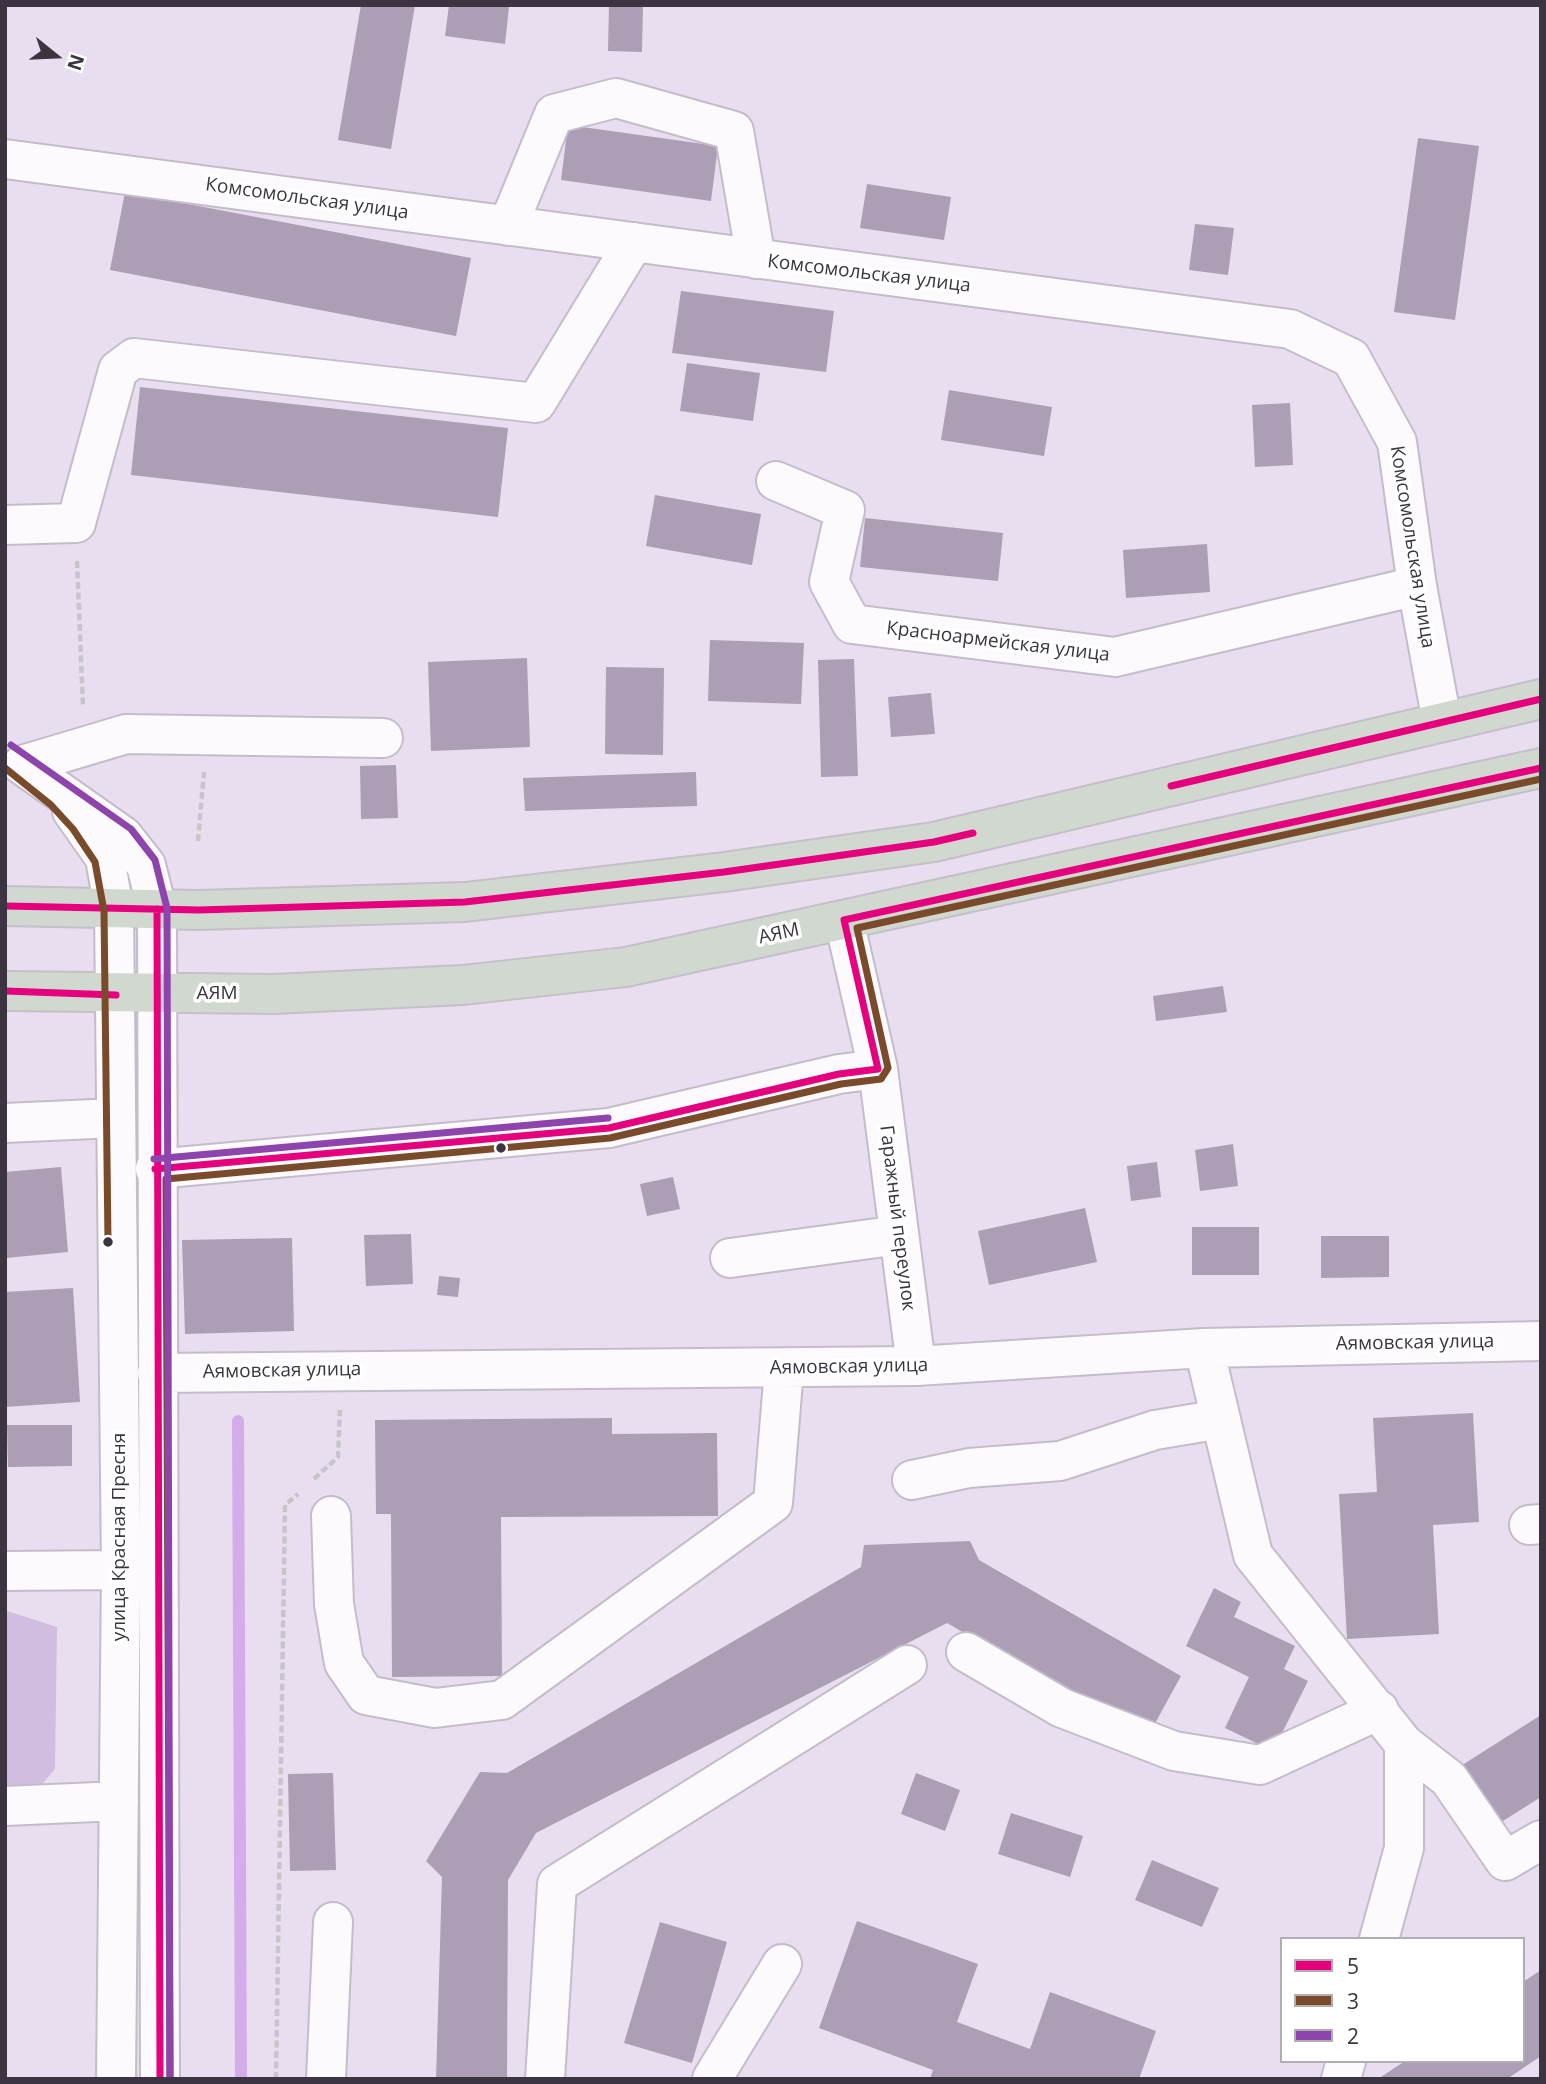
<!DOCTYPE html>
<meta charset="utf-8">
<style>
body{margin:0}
#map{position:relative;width:1546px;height:2084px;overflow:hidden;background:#e8deef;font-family:"Open Sans",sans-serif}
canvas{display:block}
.frame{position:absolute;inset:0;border:7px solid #3c3541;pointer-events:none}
.legend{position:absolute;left:1280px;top:1937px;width:245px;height:126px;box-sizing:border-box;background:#fff;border:2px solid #b1aeb3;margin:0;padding:9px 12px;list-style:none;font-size:21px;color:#3c3541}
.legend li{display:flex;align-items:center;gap:14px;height:35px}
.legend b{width:35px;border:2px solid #b1aeb3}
.north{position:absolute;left:21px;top:21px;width:70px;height:70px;-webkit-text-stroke:5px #fff;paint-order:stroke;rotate:108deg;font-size:19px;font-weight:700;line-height:28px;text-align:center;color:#3c3541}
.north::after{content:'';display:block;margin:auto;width:24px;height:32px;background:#3c3541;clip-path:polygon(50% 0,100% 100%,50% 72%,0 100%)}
</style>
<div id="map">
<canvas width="1546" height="2084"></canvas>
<div class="frame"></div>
<ul class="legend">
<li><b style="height:9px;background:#e5007d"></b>5</li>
<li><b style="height:9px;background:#7a4b2a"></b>3</li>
<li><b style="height:9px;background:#8e44ad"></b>2</li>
</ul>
<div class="north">N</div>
</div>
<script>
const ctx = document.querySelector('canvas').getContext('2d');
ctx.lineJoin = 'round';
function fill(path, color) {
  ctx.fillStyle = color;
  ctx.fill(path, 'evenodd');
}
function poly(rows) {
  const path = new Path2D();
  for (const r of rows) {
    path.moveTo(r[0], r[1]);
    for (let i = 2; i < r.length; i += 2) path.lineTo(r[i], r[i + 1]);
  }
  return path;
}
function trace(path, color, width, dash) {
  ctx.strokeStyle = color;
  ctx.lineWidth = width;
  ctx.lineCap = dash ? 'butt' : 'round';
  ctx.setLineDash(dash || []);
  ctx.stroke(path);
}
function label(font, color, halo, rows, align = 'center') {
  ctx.font = font + ' "Open Sans",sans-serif';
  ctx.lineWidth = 7;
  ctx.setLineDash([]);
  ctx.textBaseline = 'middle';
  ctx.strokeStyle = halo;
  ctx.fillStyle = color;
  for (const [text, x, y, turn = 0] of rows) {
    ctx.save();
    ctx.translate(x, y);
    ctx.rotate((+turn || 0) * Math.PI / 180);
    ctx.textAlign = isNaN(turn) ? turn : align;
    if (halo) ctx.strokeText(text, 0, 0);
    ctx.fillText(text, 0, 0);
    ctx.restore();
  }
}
fill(poly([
 [7,1611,57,1627,55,1769,38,1789,5,1792]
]), '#d1bddf');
trace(poly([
 [238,1421,241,2079]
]), '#d2ade9', 12);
fill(poly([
 [361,5,415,5,391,149,338,140],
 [449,5,509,7,505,44,445,36],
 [609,5,643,5,642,52,608,51],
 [568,125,718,146,711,201,561,180],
 [1418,138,1479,146,1455,320,1394,312],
 [867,184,951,197,944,240,860,228],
 [125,192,471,258,456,336,110,270],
 [1195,224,1234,228,1228,275,1189,270],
 [681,291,834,311,826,372,672,353],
 [687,363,760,373,753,421,680,411],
 [140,387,508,428,498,517,131,475],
 [949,390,1052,407,1044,456,941,440],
 [1290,403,1293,465,1255,467,1252,405],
 [655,495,761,514,752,565,646,546],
 [865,518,1003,533,998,581,860,567],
 [1207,544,1210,592,1126,598,1123,550],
 [710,640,804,643,801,704,708,701],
 [527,658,530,747,431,751,428,662],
 [854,659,858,776,821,777,818,660],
 [606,667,664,668,663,755,605,754],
 [931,693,935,734,891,737,888,697],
 [396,765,398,818,361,819,360,766],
 [696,772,697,806,525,811,523,778],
 [1223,986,1227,1012,1156,1021,1153,996],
 [1233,1144,1238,1186,1200,1191,1195,1150],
 [1157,1162,1161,1197,1131,1201,1127,1166],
 [61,1167,68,1252,6,1258,5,1172],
 [673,1177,680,1209,647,1216,640,1184],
 [1085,1208,1097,1262,989,1285,978,1231],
 [1192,1227,1259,1227,1259,1275,1192,1275],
 [411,1234,413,1284,366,1286,364,1235],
 [1321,1236,1389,1236,1389,1277,1321,1278],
 [292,1238,294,1331,185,1334,182,1240],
 [439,1276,460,1278,458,1297,437,1295],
 [73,1288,80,1402,5,1407,5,1292],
 [1473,1413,1479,1522,1433,1525,1439,1634,1347,1639,1339,1494,1377,1492,1373,1418],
 [612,1418,612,1434,717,1433,718,1516,501,1517,502,1676,392,1677,391,1514,376,1514,375,1420],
 [7,1425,72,1425,72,1466,8,1467],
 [970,1541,979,1560,1181,1676,1147,1738,947,1623,536,1833,508,1880,507,2079,436,2079,442,1877,426,1861,480,1772,507,1773,861,1567,864,1545],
 [1214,1588,1241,1602,1234,1617,1295,1646,1284,1669,1308,1681,1273,1751,1225,1728,1249,1677,1186,1646],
 [1541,1715,1541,1797,1495,1826,1456,1769],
 [333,1773,336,1870,290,1871,288,1774],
 [916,1773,960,1790,945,1831,901,1814],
 [1011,1813,1083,1836,1070,1877,998,1854],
 [1152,1860,1219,1888,1202,1927,1135,1900],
 [857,1921,978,1964,957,2022,1030,2049,1050,1992,1156,2031,1139,2079,930,2079,933,2070,819,2028],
 [660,1922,727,1942,692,2063,624,2043],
 [1541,1970,1541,2056,1507,2079,1378,2079,1405,2061,1523,2061,1523,1982]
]), '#ac9eb4');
const minor = poly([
 [5,159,1290,329,1351,358,1397,442,1417,586,1442,722],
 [508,226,554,114,616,98,734,131,756,259],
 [776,481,845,510,829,582,852,624,1115,657,1417,586],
 [5,525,76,523,118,370,134,358,536,403,634,242],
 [22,765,123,836,146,865,157,909,160,2079],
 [22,765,126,734,383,738],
 [72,811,105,858,114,910,121,1570,116,2079],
 [844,920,878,1069,916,1366],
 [5,1123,116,1118],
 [155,1169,609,1128,839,1074,878,1069],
 [730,1258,899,1235],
 [1204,1348,1253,1555,1404,1744,1404,1848,1379,1939],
 [157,1373,916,1366,1204,1348,1541,1341],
 [912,1480,969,1468,1060,1461,1155,1430,1221,1419],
 [331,1516,334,1604,344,1663,366,1695,435,1708,502,1700,773,1503,784,1369],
 [1529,1525,1541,1524],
 [5,1571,121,1570],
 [966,1652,1062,1708,1174,1751,1260,1765,1379,1710],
 [1404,1744,1449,1779,1505,1861,1541,1840],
 [5,1806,119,1801],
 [326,2079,333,1922],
 [545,2079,557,1884,907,1665],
 [712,2079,782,1964],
 [1341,2079,1346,2061]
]);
const highway = poly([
 [5,906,199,910,465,902,724,872,934,842,1541,699],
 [5,991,274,994,463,985,626,967,1541,768]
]);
trace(minor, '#c5bcca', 42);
trace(highway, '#c5bfc8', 42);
trace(poly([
 [77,561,83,707],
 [198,841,204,772],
 [314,1479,338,1457,340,1410],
 [276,2079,285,1505,298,1494]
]), '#c8c4cc', 4.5, [7, 3.5]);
trace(minor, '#fcfafd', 38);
trace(highway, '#d0d8d0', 38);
trace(poly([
 [1171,786,1541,699],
 [5,906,199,910,465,902,724,872,934,842,973,833],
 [157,909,160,2079],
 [5,991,116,995],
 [155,1169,609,1128,839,1074,878,1069,844,920,1541,768]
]), '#e5007d', 7);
trace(poly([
 [5,768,51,805,73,829,95,862,104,911,108,1242],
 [170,2079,166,1179,610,1138,841,1084,881,1079,888,1068,857,928,1541,779]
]), '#7a4b2a', 7);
trace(poly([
 [11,745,131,829,155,860,167,908,170,2079],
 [154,1159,608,1118]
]), '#8e44ad', 7);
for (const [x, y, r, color] of [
 [501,1148,6,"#3c3541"],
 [108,1242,6,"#3c3541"]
]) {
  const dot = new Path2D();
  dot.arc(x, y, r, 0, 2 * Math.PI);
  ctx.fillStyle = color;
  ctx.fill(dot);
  trace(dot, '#fff', 2.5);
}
label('19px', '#3c3541', '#fff', [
 ["Комсомольская улица",307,199,8],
 ["Комсомольская улица",869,274,7],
 ["Комсомольская улица",1412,547,81],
 ["Красноармейская улица",998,642,7],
 ["АЯМ",779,934,-12],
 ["АЯМ",217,994],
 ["Гаражный переулок",897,1218,83],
 ["Аямовская улица",1415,1343,-1],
 ["Аямовская улица",849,1367,-1],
 ["Аямовская улица",282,1371,-1],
 ["улица Красная Пресня",120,1537,-90]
]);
</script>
